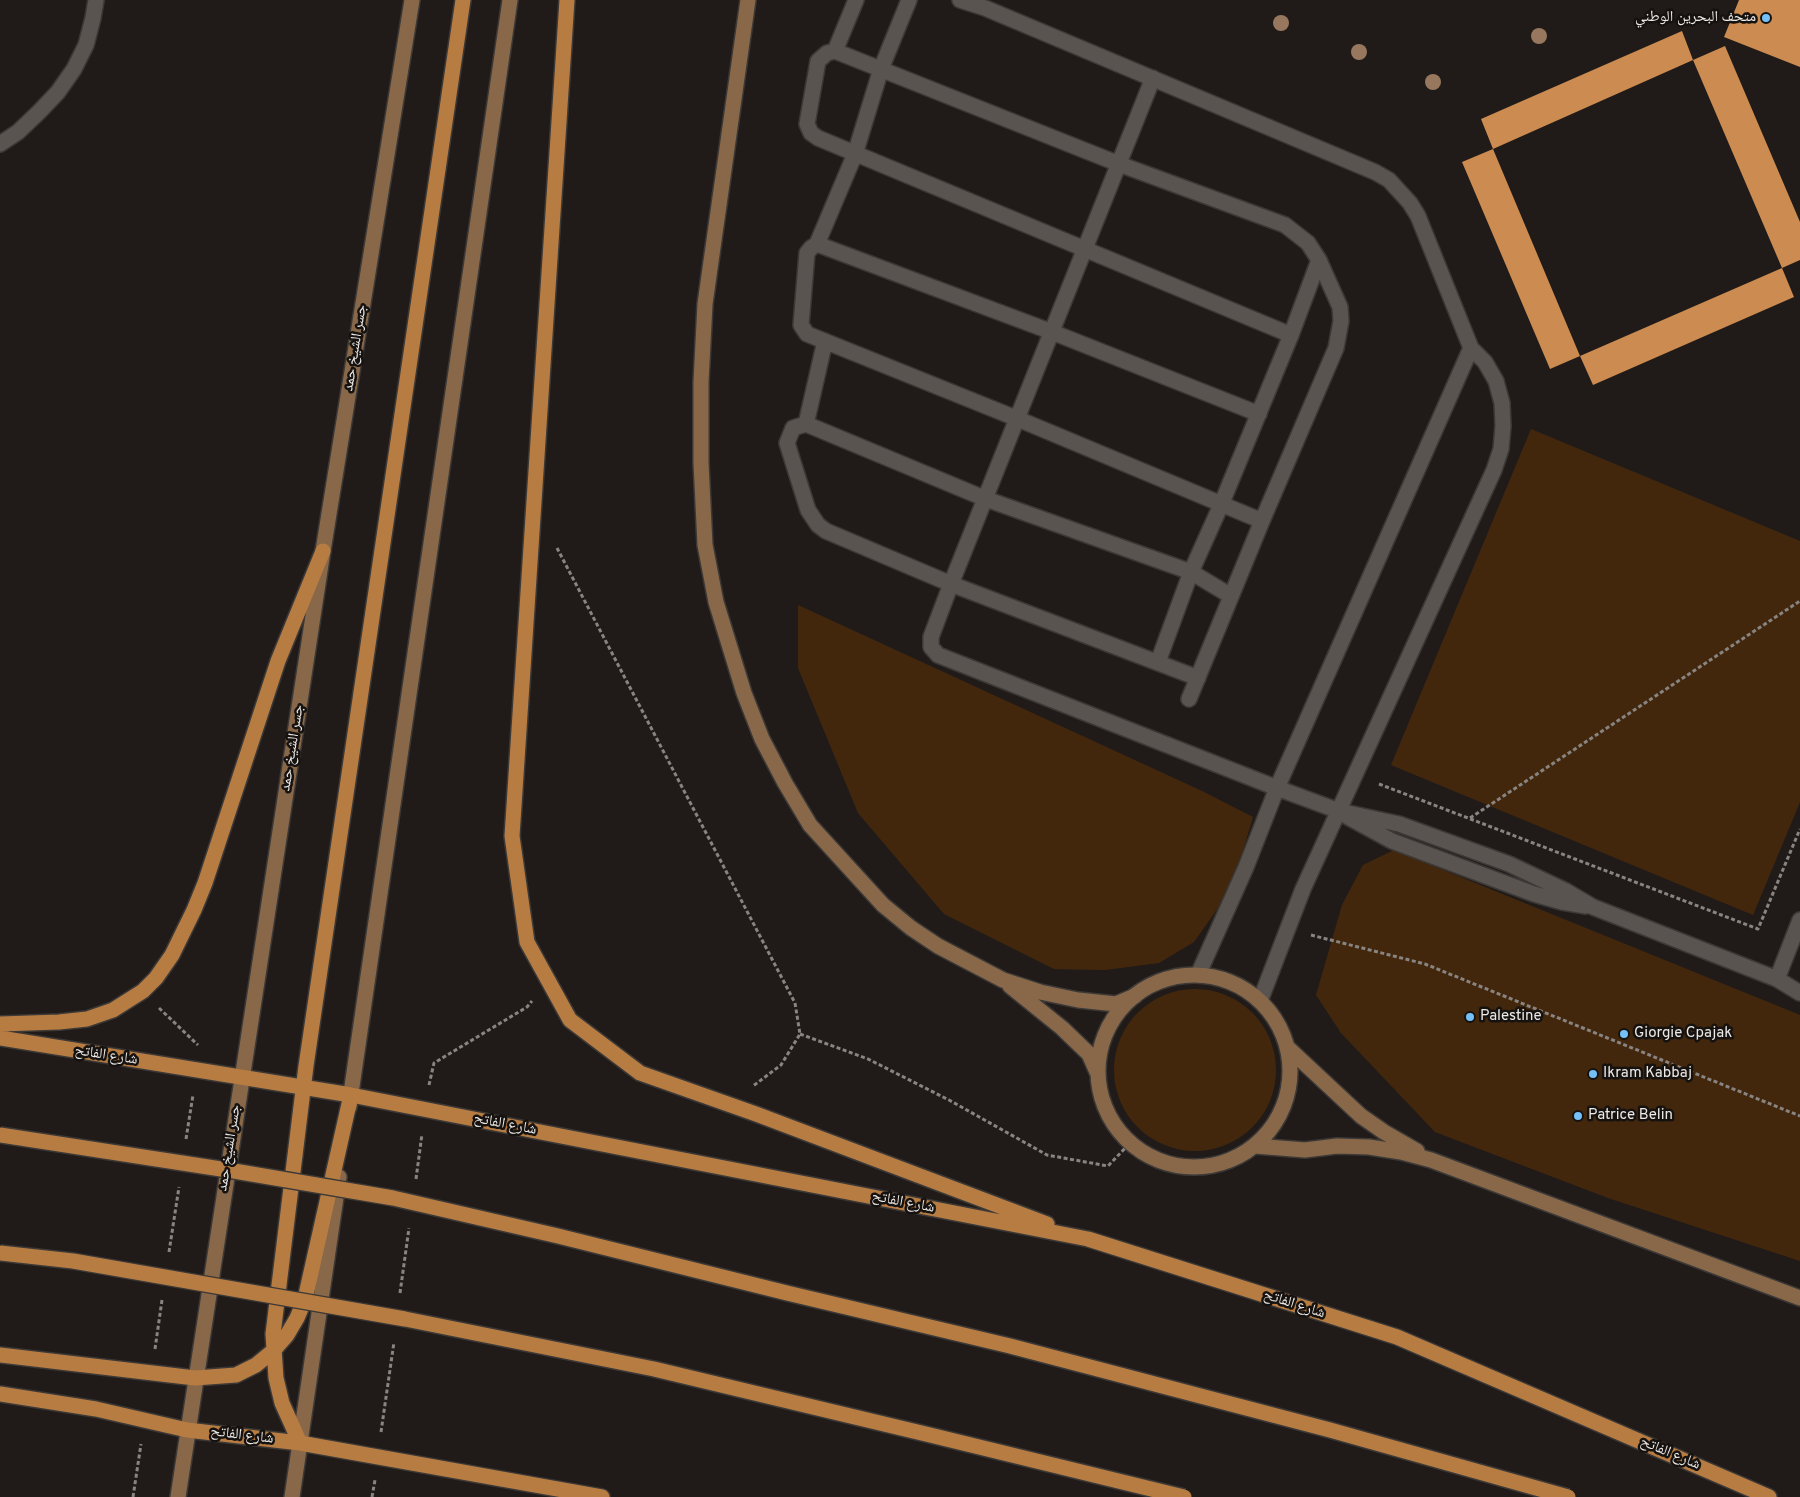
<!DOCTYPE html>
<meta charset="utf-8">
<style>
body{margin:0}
canvas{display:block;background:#201b18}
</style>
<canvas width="1800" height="1497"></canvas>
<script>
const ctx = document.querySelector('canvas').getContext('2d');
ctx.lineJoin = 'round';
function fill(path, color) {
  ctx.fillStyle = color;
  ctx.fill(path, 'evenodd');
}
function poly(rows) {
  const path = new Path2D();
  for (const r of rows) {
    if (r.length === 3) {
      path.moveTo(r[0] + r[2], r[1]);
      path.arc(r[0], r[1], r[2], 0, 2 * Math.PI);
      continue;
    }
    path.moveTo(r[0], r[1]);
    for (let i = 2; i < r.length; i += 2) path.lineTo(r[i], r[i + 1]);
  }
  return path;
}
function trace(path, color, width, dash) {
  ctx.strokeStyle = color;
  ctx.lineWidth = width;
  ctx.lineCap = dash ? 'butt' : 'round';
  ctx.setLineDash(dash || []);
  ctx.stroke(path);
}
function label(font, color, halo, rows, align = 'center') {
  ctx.font = font + ' Overpass,"Noto Naskh Arabic",sans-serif';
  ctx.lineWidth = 5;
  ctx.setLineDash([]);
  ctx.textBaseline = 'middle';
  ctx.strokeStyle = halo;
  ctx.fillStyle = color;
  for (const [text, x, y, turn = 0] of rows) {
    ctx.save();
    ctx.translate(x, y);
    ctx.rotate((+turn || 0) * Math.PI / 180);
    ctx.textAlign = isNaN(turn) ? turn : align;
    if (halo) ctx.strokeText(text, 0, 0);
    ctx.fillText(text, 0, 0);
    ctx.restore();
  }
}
fill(poly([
 [1531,429,1800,541,1800,802,1753,915,1391,765],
 [798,605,1202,791,1253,817,1242,854,1218,908,1194,942,1159,963,1105,970,1054,969,944,914,858,813,798,668],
 [1394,850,1800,1015,1800,1261,1608,1198,1435,1132,1341,1033,1316,995,1342,905,1363,865],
 [1195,1070,81]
]), '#43270d');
fill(poly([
 [1739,0,1800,0,1800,67,1724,37],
 [1682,31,1693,60,1493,149,1481,119],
 [1725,46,1800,222,1800,260,1782,268,1794,297,1593,385,1580,356,1550,369,1462,162,1493,149,1580,356,1782,268,1693,60]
]), '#cc8b50');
const lane = poly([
 [960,0,985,8,1375,172,1389,180,1410,203,1418,216,1471,348,1485,362,1496,381,1502,403,1503,426,1501,449,1494,470,1303,889,1260,1001],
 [835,51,856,0],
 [1153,78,951,584,931,637,931,647,938,655,1277,788,1339,811,1399,824,1509,864,1566,891,1593,907,1777,979,1800,993],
 [817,244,855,154,881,69,909,0],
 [1259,414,1052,332,817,244,811,248,807,253,801,325,807,334,1018,419,1262,521],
 [806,424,825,341],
 [1158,662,1191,572,1221,505,1291,335,1319,260],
 [1198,678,951,584,826,531,818,525,808,510,787,443,793,428,806,424,986,499,1191,572,1231,596],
 [1189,699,1262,521,1336,348,1341,321,1340,307,1319,260,1308,243,1285,225,1119,164,835,51,827,53,818,61,807,124,811,133,818,138,1291,335],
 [1348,817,1392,841,1534,894,1562,902,1586,906],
 [1198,975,1246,867,1277,788,1471,348],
 [1777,979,1800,920]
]);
const street = poly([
 [0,144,18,132,39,112,58,92,74,69,86,45,93,18,96,0]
]);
const secondary = poly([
 [748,0,705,304,701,382,701,463,705,545,716,602,744,693,762,739,785,783,810,825,883,905,911,928,938,946,1003,980,1040,992,1078,1000,1116,1004,1135,996],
 [1194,1071,96],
 [1010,986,1062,1028,1089,1054,1097,1072],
 [1287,1047,1361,1116,1384,1132,1417,1151],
 [349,1107,510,0],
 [1255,1146,1305,1150,1337,1146,1369,1147,1401,1152,1431,1160,1800,1298],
 [178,1497,323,551,412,0],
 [292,1497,339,1177]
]);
const primary = poly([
 [567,0,512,836,527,942,570,1020,640,1073,756,1114,1047,1224],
 [0,1024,59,1022,87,1019,113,1010,143,991,156,978,172,955,194,910,205,883,278,661,323,551],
 [0,1038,351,1095,1088,1239,1397,1337,1769,1497],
 [0,1355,195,1378,236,1375,256,1365,273,1351,287,1335,297,1318,305,1299,351,1095],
 [0,1394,96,1409,187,1430,300,1443,602,1497],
 [300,1443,282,1403,276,1378,273,1334,306,1066,463,0]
]);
trace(lane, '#3b3836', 18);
trace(street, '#3b3836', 18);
trace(secondary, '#3b3836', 18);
trace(primary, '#3b3836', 18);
trace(poly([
 [557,548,795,1003,800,1034,781,1065,753,1086],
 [1379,784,1758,929,1800,829],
 [1470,818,1800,601],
 [1311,935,1425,964,1800,1116],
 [159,1008,198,1045],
 [800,1034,868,1059,949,1100,1047,1155,1108,1166,1130,1143],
 [429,1085,434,1063,527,1007,532,1001],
 [186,1139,193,1095],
 [416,1179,422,1134],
 [169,1252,179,1187],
 [400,1293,409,1228],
 [155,1349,162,1300],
 [381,1432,394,1342],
 [133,1497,141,1444],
 [372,1497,375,1480]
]), '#888481', 3, [4, 2.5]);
trace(lane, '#5a5450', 15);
trace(street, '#5a5450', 15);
trace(secondary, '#886849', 15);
trace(primary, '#b77c42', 15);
const primaryBridge = poly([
 [0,1135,234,1171,393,1198,558,1236,787,1293,1010,1346,1330,1430,1568,1497],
 [0,1253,73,1261,405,1319,654,1369,930,1435,1184,1497]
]);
trace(primaryBridge, '#3b3836', 18, []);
trace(primaryBridge, '#b77c42', 15);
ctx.fillStyle = '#97785e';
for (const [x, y] of [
 [1281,23],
 [1539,36],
 [1359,52],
 [1433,82]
]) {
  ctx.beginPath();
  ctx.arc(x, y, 8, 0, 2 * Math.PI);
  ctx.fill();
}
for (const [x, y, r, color] of [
 [1766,18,5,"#75c0f6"],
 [1470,1017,5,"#75c0f6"],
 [1624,1034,5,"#75c0f6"],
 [1593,1074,5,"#75c0f6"],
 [1578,1116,5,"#75c0f6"]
]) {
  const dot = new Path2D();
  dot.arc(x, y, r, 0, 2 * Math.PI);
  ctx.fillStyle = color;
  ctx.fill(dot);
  trace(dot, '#16120f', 2);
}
label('15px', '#ece9e7', '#16120f', [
 ["متحف البحرين الوطني",1756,18,"right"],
 ["Palestine",1480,1017],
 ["Giorgie Cpajak",1634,1034],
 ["Ikram Kabbaj",1603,1074],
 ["Patrice Belin",1588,1116]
], 'left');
label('15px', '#ece9e7', '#16120f', [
 ["جسر الشيخ حمد",356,348,-81],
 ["جسر الشيخ حمد",293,748,-81],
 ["شارع الفاتح",106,1056,9],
 ["شارع الفاتح",505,1125,11],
 ["جسر الشيخ حمد",230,1148,-81],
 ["شارع الفاتح",903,1203,11],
 ["شارع الفاتح",1294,1305,18],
 ["شارع الفاتح",242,1436,7],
 ["شارع الفاتح",1670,1454,23]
]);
</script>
